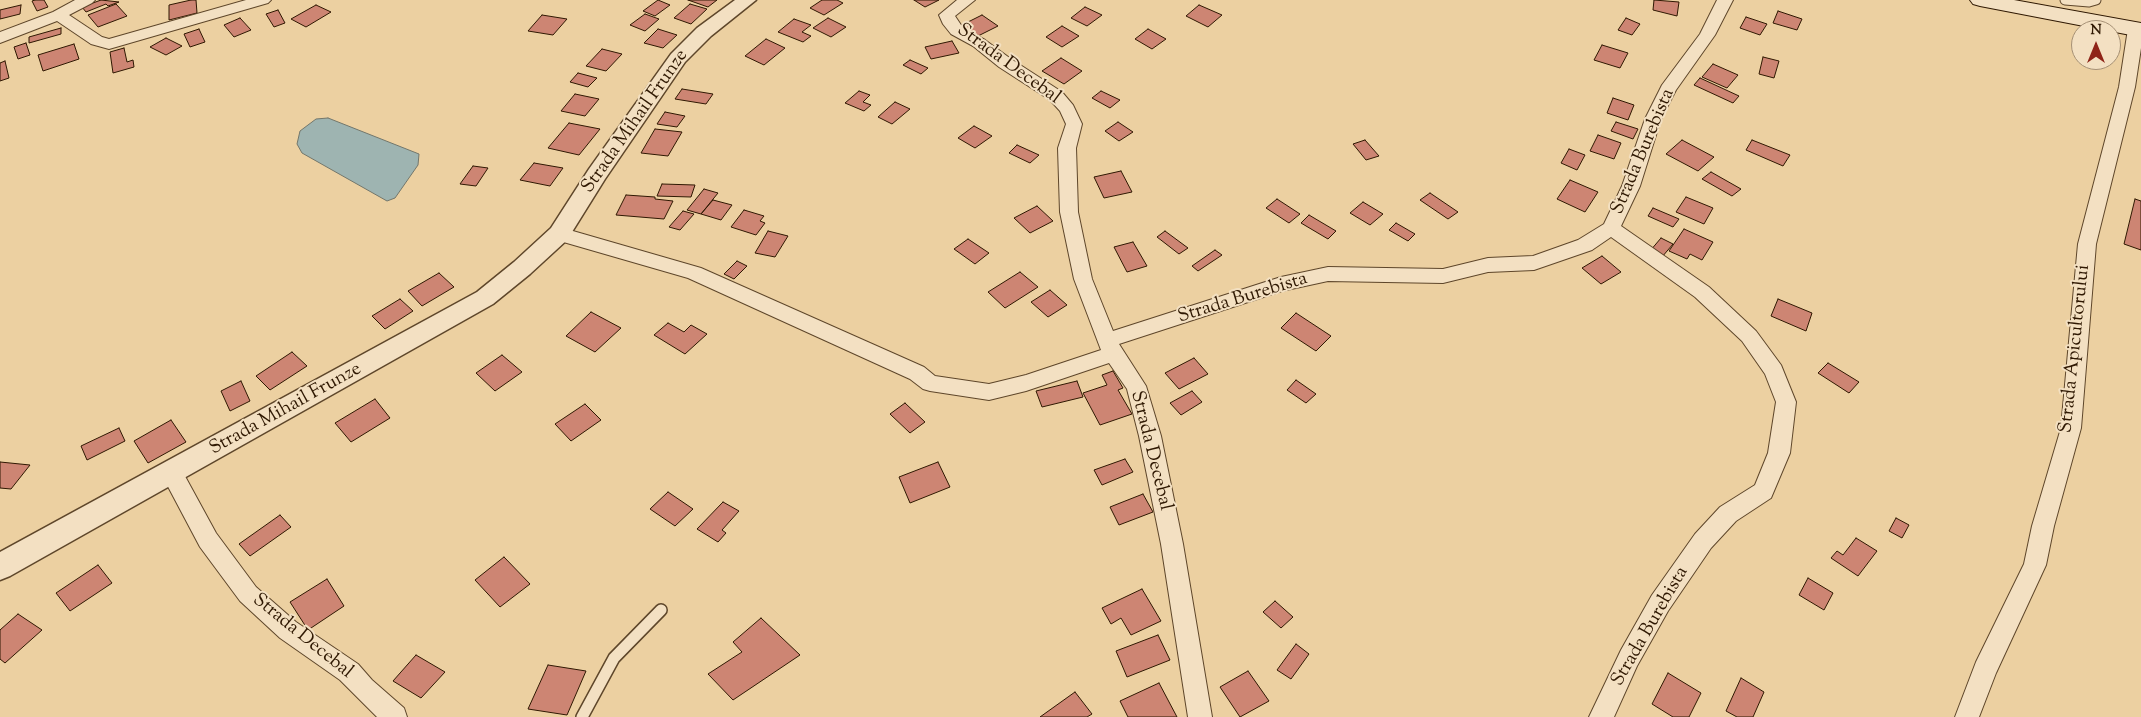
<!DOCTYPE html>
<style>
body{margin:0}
#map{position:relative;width:2141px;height:717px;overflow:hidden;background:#ecd0a1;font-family:"Sorts Mill Goudy",serif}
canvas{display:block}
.north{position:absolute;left:2071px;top:20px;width:50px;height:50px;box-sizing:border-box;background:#f3e0c2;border:1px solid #a59075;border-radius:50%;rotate:0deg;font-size:14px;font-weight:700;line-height:20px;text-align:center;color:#2f1802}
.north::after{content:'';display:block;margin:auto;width:18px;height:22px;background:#8f2418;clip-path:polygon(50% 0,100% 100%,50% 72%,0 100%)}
</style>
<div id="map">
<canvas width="2141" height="717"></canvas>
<div class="north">N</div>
</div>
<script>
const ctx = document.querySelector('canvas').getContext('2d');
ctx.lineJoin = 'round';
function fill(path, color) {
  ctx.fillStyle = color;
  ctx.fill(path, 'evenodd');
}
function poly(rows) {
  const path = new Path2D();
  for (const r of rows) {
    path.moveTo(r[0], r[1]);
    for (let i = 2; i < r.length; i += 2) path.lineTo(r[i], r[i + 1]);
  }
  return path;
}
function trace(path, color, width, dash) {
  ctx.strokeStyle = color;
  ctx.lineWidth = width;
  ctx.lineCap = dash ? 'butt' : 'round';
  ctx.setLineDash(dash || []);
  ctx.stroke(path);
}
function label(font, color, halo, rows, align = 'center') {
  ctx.font = font + ' "Sorts Mill Goudy",serif';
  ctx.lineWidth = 4;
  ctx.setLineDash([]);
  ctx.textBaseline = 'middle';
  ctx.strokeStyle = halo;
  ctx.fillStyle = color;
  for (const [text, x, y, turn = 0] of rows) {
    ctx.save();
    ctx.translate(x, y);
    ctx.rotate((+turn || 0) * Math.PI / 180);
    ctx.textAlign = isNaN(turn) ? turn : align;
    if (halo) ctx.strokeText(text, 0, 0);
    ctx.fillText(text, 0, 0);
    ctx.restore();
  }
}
const water = poly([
 [328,118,419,154,418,165,395,198,387,201,302,153,297,144,300,131,316,119,328,118]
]);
fill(water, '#9eb4b1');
trace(water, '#72766b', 1);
const building = poly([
 [35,0,44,0,48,7,37,11,32,1,35,0],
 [101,0,119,2,108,6,106,4,86,12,82,7,101,0],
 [191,0,196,0,197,13,169,20,169,5,191,0],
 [658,0,670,5,655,16,643,11,658,0],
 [688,0,717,0,708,7,688,0],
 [822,0,837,0,843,3,824,15,810,8,822,0],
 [914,0,939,0,925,7,914,0],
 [1654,0,1679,2,1677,16,1653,10,1654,0],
 [116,4,127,16,98,27,88,15,116,4],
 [690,4,707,9,691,24,674,18,690,4],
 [21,5,20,14,0,19,0,10,21,5],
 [316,5,331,12,306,27,291,19,316,5],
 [1199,5,1222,15,1208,27,1186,16,1199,5],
 [1085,7,1102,15,1087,26,1071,18,1085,7],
 [278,10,285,23,274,27,266,14,278,10],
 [1778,11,1802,19,1797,30,1773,23,1778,11],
 [645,14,659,19,645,31,630,25,645,14],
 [542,15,567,19,553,35,528,31,542,15],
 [982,15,998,26,976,37,960,26,982,15],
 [1746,17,1767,24,1760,35,1740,28,1746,17],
 [240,18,251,30,234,37,224,25,240,18],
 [828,18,846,27,831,37,813,28,828,18],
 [1626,18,1640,24,1632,35,1618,30,1626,18],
 [794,19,811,25,802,32,811,36,803,42,778,32,794,19],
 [1062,26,1079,36,1062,47,1046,37,1062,26],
 [61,28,61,34,29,43,29,37,61,28],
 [199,29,205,42,190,47,184,34,199,29],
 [658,29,677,35,663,48,644,43,658,29],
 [1148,29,1166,39,1152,49,1135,39,1148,29],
 [166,38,182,46,166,55,150,47,166,38],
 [766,39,785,48,764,65,745,56,766,39],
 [952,41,959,53,931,59,925,47,952,41],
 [26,43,30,55,18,59,14,47,26,43],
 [74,44,79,59,43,71,38,55,74,44],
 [1602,45,1628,53,1620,68,1594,60,1602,45],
 [124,48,127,62,133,60,134,67,113,73,110,52,124,48],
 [602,49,622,54,606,71,586,66,602,49],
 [1763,57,1779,61,1774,78,1759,74,1763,57],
 [1061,58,1082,71,1064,84,1042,71,1061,58],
 [910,60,928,68,921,74,903,65,910,60],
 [5,61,9,78,0,81,0,63,5,61],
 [1713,64,1738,75,1727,88,1702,77,1713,64],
 [578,73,597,78,588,87,570,82,578,73],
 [1700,78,1739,96,1733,103,1694,85,1700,78],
 [682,89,713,94,706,104,675,99,682,89],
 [859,91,870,95,863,102,871,105,864,111,845,103,859,91],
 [1101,91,1120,100,1110,108,1092,98,1101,91],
 [575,94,599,99,585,116,561,111,575,94],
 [1613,98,1634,105,1628,120,1607,113,1613,98],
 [895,102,910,109,892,124,878,117,895,102],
 [665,112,685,116,677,127,657,124,665,112],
 [1118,122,1133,132,1119,141,1105,131,1118,122],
 [1616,122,1638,129,1633,139,1611,131,1616,122],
 [569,123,600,129,579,155,548,148,569,123],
 [974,126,992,136,975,148,958,138,974,126],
 [655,129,682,132,668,156,641,153,655,129],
 [1598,135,1621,143,1614,159,1590,151,1598,135],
 [1365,140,1379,156,1366,160,1353,144,1365,140],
 [1682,140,1714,157,1698,171,1666,154,1682,140],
 [1752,140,1790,155,1783,166,1746,150,1752,140],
 [1017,145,1039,155,1030,163,1009,153,1017,145],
 [1569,149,1585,155,1577,170,1561,163,1569,149],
 [534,163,563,168,550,186,520,180,534,163],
 [473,166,488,168,476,186,460,184,473,166],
 [1121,171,1132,192,1104,198,1094,177,1121,171],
 [1711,172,1741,189,1732,196,1702,179,1711,172],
 [1570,180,1598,192,1585,212,1557,199,1570,180],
 [662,184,695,185,691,197,657,196,662,184],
 [704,189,718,193,701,214,687,210,704,189],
 [1430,193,1458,212,1448,219,1420,200,1430,193],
 [626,195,655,197,655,199,673,201,664,219,616,215,626,195],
 [1686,197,1713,208,1704,224,1676,212,1686,197],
 [1277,199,1300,214,1289,223,1266,208,1277,199],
 [2135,199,2141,201,2141,250,2124,244,2135,199],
 [713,200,732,205,721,220,701,214,713,200],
 [1363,202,1383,214,1370,225,1350,213,1363,202],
 [1037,206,1053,221,1030,233,1014,218,1037,206],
 [1653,208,1679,219,1673,227,1648,216,1653,208],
 [744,210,764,216,760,221,765,223,756,235,731,227,744,210],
 [683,211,694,214,680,230,669,227,683,211],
 [1309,215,1336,231,1328,239,1301,223,1309,215],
 [1396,223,1415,234,1408,241,1389,230,1396,223],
 [1684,229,1713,242,1702,260,1690,254,1687,259,1669,251,1684,229],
 [768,231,788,236,775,257,755,253,768,231],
 [1165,231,1188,248,1179,254,1157,237,1165,231],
 [1661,238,1673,244,1662,257,1650,251,1661,238],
 [968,239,989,253,975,264,954,249,968,239],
 [1133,242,1147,266,1127,272,1114,247,1133,242],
 [1215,250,1222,255,1198,271,1192,266,1215,250],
 [1602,256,1621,272,1601,284,1582,268,1602,256],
 [737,261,747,266,734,279,724,274,737,261],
 [1020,272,1038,287,1005,308,988,292,1020,272],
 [439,273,454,287,422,306,408,291,439,273],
 [1050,290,1067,305,1048,317,1031,302,1050,290],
 [400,299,413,311,385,329,372,316,400,299],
 [1778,299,1812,313,1806,331,1771,316,1778,299],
 [591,312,621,328,595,352,566,336,591,312],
 [1296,313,1331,336,1316,351,1281,328,1296,313],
 [668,323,684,332,691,325,707,334,685,354,654,335,668,323],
 [292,352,307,366,270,390,256,376,292,352],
 [502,355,522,372,495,391,476,373,502,355],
 [1194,358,1208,374,1179,389,1165,373,1194,358],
 [1828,363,1859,382,1849,393,1818,373,1828,363],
 [1113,371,1123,388,1118,390,1132,414,1100,425,1083,393,1107,385,1102,375,1113,371],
 [1296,380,1316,394,1306,403,1287,390,1296,380],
 [241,381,250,401,230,411,221,391,241,381],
 [1077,381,1083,397,1042,407,1036,391,1077,381],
 [1192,391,1202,402,1181,415,1170,403,1192,391],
 [375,399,390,418,351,442,335,423,375,399],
 [905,403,925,422,910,433,890,414,905,403],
 [585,404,601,420,571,441,555,424,585,404],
 [171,420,186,442,148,463,134,441,171,420],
 [119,428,125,441,87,460,81,446,119,428],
 [1125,459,1133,472,1102,485,1094,470,1125,459],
 [0,462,30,465,11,489,0,488,0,462],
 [938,462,950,487,910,503,899,477,938,462],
 [668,492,693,509,675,526,650,509,668,492],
 [1143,494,1153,512,1119,525,1110,507,1143,494],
 [723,502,739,511,722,530,726,533,718,542,697,529,723,502],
 [280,515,291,527,250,556,239,544,280,515],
 [1896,518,1909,525,1902,538,1889,531,1896,518],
 [1856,538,1877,551,1858,576,1831,558,1837,551,1843,555,1856,538],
 [504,557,530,584,500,607,475,580,504,557],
 [98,565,112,583,70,611,56,593,98,565],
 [1808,578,1833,593,1824,610,1799,595,1808,578],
 [327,579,344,606,308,630,290,602,327,579],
 [1142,589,1161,621,1131,635,1121,618,1111,624,1102,608,1142,589],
 [1275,601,1293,617,1281,628,1263,612,1275,601],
 [18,614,42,630,5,663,0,659,0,630,18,614],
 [761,618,800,655,733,700,708,674,742,652,733,642,761,618],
 [1158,635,1170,660,1127,677,1116,651,1158,635],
 [1296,644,1309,654,1291,679,1277,670,1296,644],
 [416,655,445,672,421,698,393,681,416,655],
 [548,665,586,671,567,715,528,709,548,665],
 [1248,671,1269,701,1240,717,1220,687,1248,671],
 [1668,673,1701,693,1689,717,1673,717,1652,704,1668,673],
 [1741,678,1764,692,1753,717,1737,717,1726,711,1741,678],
 [1159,683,1177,717,1128,717,1120,701,1159,683],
 [1075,692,1092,714,1087,717,1040,717,1075,692]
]);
fill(building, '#cd8573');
trace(building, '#2f1802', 1);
const serviceFar1 = poly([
 [2065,0,2089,2,2096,0]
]);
const service = poly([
 [582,717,614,658,661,610]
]);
const minor = poly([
 [75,0,95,0,92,3,69,15,102,37,109,39,246,0,271,0,268,3,109,49,91,44,57,21,0,43,0,32,53,12,75,0],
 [957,0,975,0,955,16,963,28,985,40,1011,59,1062,92,1073,105,1082,124,1076,148,1078,212,1092,279,1113,331,1281,277,1328,267,1443,269,1488,258,1533,256,1578,240,1604,224,1622,186,1645,119,1662,85,1700,34,1717,0,1733,0,1715,35,1676,90,1661,119,1640,186,1621,226,1709,287,1756,331,1781,365,1796,402,1790,453,1771,498,1736,521,1711,548,1668,611,1637,666,1614,717,1589,717,1621,650,1652,595,1695,534,1720,507,1755,485,1768,453,1776,402,1765,374,1742,341,1695,297,1611,237,1592,250,1534,270,1488,272,1443,283,1328,281,1282,291,1119,344,1146,386,1161,436,1183,544,1212,717,1188,717,1161,544,1139,436,1127,389,1109,363,1026,391,989,400,930,391,923,389,910,379,688,278,553,239,550,234,553,229,559,227,701,268,924,367,935,376,989,384,1026,375,1101,350,1074,279,1060,212,1058,148,1066,124,1060,111,1050,100,999,67,973,46,951,34,943,24,939,15,957,0],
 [2136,24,2141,25,2141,48,2135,87,2096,244,2081,428,2054,526,2046,565,1996,673,1979,717,1955,717,1976,662,2024,564,2032,526,2061,428,2078,244,2119,87,2128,29,2130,26,2136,24],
 [172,464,180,467,216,533,256,587,296,622,358,664,372,680,404,708,407,717,377,717,340,680,280,638,240,601,200,547,164,479,161,473,164,467,172,464]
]);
const tertiary = poly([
 [735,0,756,0,711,36,685,62,605,179,567,240,530,274,493,304,10,576,0,580,0,552,477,292,514,262,551,228,589,169,671,54,697,28,735,0]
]);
const secondary = poly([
 [1970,0,2014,0,2141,23,2141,37,1980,6,1973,4,1970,0]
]);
trace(serviceFar1, '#5e462a', 11);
trace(service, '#5e462a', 14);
trace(minor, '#5e462a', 2);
trace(tertiary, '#5e462a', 3);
trace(secondary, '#2f1802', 2);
trace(serviceFar1, '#f3e0c2', 9);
trace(service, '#f3e0c2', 11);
fill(minor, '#f3e0c2');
fill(tertiary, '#f3e0c2');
fill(secondary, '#f3e0c2');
label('19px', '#2f1802', '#f3e0c2', [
 ["Strada Decebal",1008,65,36],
 ["Strada Mihail Frunze",636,122,-55],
 ["Strada Burebista",1644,152,-67],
 ["Strada Burebista",1243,299,-17],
 ["Strada Apicultorului",2076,349,-84],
 ["Strada Mihail Frunze",286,410,-29],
 ["Strada Decebal",1150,451,76],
 ["Strada Burebista",1651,627,-60],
 ["Strada Decebal",302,637,39]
]);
</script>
